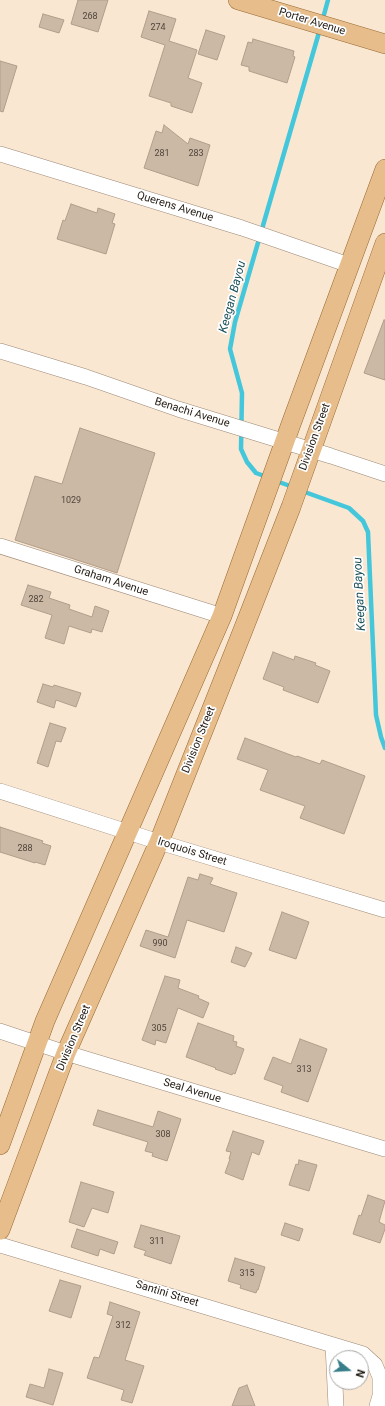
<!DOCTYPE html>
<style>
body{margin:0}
#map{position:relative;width:385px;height:1406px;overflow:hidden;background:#fae7d2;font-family:Roboto,sans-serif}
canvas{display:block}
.north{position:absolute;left:329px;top:1350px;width:40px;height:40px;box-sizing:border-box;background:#fff;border:1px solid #a9a6a3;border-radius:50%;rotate:108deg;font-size:11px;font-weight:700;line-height:16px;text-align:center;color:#272019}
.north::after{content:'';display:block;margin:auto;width:14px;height:18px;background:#387e8a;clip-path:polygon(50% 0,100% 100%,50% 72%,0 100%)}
</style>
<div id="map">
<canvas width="385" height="1406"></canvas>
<div class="north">N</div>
</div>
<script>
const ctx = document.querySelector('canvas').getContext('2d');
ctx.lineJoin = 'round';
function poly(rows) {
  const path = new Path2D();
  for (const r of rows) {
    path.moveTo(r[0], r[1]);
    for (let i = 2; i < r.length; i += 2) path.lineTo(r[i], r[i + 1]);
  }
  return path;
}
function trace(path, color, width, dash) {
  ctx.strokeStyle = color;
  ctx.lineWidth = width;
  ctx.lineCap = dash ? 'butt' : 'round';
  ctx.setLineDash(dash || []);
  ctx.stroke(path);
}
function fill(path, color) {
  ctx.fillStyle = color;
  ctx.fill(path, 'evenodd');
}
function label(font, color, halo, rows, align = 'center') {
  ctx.font = font + ' Roboto,sans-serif';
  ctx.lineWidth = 3.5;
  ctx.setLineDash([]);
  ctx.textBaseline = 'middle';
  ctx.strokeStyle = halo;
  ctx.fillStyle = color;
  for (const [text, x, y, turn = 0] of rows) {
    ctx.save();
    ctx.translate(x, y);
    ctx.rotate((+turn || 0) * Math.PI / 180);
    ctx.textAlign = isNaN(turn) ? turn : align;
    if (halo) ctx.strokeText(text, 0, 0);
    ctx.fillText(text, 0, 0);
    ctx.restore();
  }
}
trace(poly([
 [322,22,328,0],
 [267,477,256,473,247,462,241,449,242,393,230,349,235,322,320,29],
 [276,481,293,487],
 [302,491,349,508,363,521,368,532,376,715,381,737,385,748]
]), '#44c6db', 4.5);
const building = poly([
 [78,0,108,0,98,32,71,24,78,0],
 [149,11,176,19,169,41,197,50,188,78,202,83,192,113,171,106,171,103,149,96,165,45,141,37,149,11],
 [43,14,64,20,59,33,39,27,43,14],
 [206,30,225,36,217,60,198,54,206,30],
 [253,39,294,51,293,56,295,57,287,83,249,71,249,67,241,65,248,42,252,43,253,39],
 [0,61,17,66,3,112,0,111,0,61],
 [164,125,188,144,190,138,210,145,198,186,144,168,156,131,162,133,164,125],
 [71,204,97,213,98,208,115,214,112,223,115,224,106,254,57,239,63,220,65,221,71,204],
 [384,320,385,320,385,380,364,373,384,320],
 [80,428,155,453,117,573,15,540,35,476,62,484,80,428],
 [28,585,51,592,49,598,70,605,69,609,92,617,95,606,109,611,102,632,92,629,91,633,69,626,64,644,45,638,52,615,21,605,28,585],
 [273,652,294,660,295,656,316,663,315,665,330,671,318,703,283,690,284,687,263,679,273,652],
 [43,684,53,687,54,685,81,693,76,707,56,700,54,708,37,702,43,684],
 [50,723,66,728,61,742,56,741,48,767,37,763,50,723],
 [245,738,296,757,297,756,320,764,322,760,365,776,344,834,300,818,305,806,260,790,268,770,237,759,245,738],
 [0,827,43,841,42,843,51,846,45,865,35,862,35,863,0,852,0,827],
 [200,874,213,878,210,884,237,893,224,932,187,920,175,958,140,946,146,930,168,937,188,877,198,880,200,874],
 [282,912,309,922,296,959,269,950,282,912],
 [236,947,252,953,245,967,231,962,236,947],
 [165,976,180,980,178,988,199,996,198,998,209,1003,203,1018,178,1008,166,1043,156,1040,155,1045,142,1040,165,976],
 [198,1023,234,1036,233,1041,237,1042,236,1046,244,1049,235,1074,233,1073,232,1075,215,1069,216,1068,186,1057,198,1023],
 [300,1039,327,1049,308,1102,281,1092,283,1086,264,1079,273,1057,291,1064,300,1039],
 [98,1110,153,1127,158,1111,181,1119,167,1161,152,1156,153,1153,145,1151,148,1142,93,1125,98,1110],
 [233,1131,264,1141,259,1155,252,1152,243,1180,225,1173,230,1159,229,1159,231,1152,226,1151,233,1131],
 [299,1160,317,1165,309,1191,289,1185,296,1164,298,1165,299,1160],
 [81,1182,114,1192,108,1213,92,1208,84,1227,69,1222,81,1182],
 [368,1195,385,1201,379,1222,385,1225,385,1229,380,1243,353,1234,359,1215,361,1216,368,1195],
 [285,1223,303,1229,299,1241,281,1235,285,1223],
 [141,1225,180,1236,171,1264,144,1255,146,1251,134,1247,141,1225],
 [77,1229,118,1242,114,1254,100,1249,98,1256,71,1247,77,1229],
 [235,1258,265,1267,258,1290,257,1290,256,1293,240,1288,241,1285,228,1281,235,1258],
 [60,1280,81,1286,71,1318,49,1311,60,1280],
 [110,1302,140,1312,125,1360,144,1366,132,1403,121,1400,124,1390,87,1378,94,1357,99,1358,113,1316,107,1314,110,1302],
 [49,1369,63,1373,53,1405,26,1397,30,1384,44,1388,49,1369],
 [247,1385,255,1406,232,1406,239,1388,247,1385]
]);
fill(building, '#ccb9a5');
trace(building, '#b09e8b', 1);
const minor = poly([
 [0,154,242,228,349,265],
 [0,351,86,377,178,409,331,456,385,474],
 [0,546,222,616],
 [0,791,159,842,385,910],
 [0,1031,66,1053,385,1149],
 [0,1245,363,1354,375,1365,380,1377,380,1396,377,1406],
 [333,1345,336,1406]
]);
const major = poly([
 [238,0,385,44],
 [0,1145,45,1021,222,616,291,424,385,169],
 [0,1230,66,1053,159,842,245,625,291,507,385,243]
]);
trace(minor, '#9b8976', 16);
trace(major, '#986931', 20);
trace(minor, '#fff', 15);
trace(major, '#e6bd8b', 19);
label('9px', '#50463c', null, [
 ["268",90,17],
 ["274",158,28],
 ["281",162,154],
 ["283",196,154],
 ["1029",71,501],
 ["282",36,600],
 ["288",25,849],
 ["990",160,944],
 ["305",159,1029],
 ["313",304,1070],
 ["308",163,1135],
 ["311",157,1242],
 ["315",247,1274],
 ["312",123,1326]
]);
label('11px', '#272019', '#fff', [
 ["Porter Avenue",312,22,17],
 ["Querens Avenue",175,207,17],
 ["Benachi Avenue",192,413,17],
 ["Division Street",315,437,-70],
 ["Graham Avenue",111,581,18],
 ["Division Street",199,740,-68],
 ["Iroquois Street",192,852,17],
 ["Division Street",74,1038,-67],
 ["Seal Avenue",192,1091,17],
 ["Santini Street",167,1294,17]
]);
label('italic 12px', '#1a5059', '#fff', [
 ["Keegan Bayou",233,297,-75],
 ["Keegan Bayou",360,594,-93]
]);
</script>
